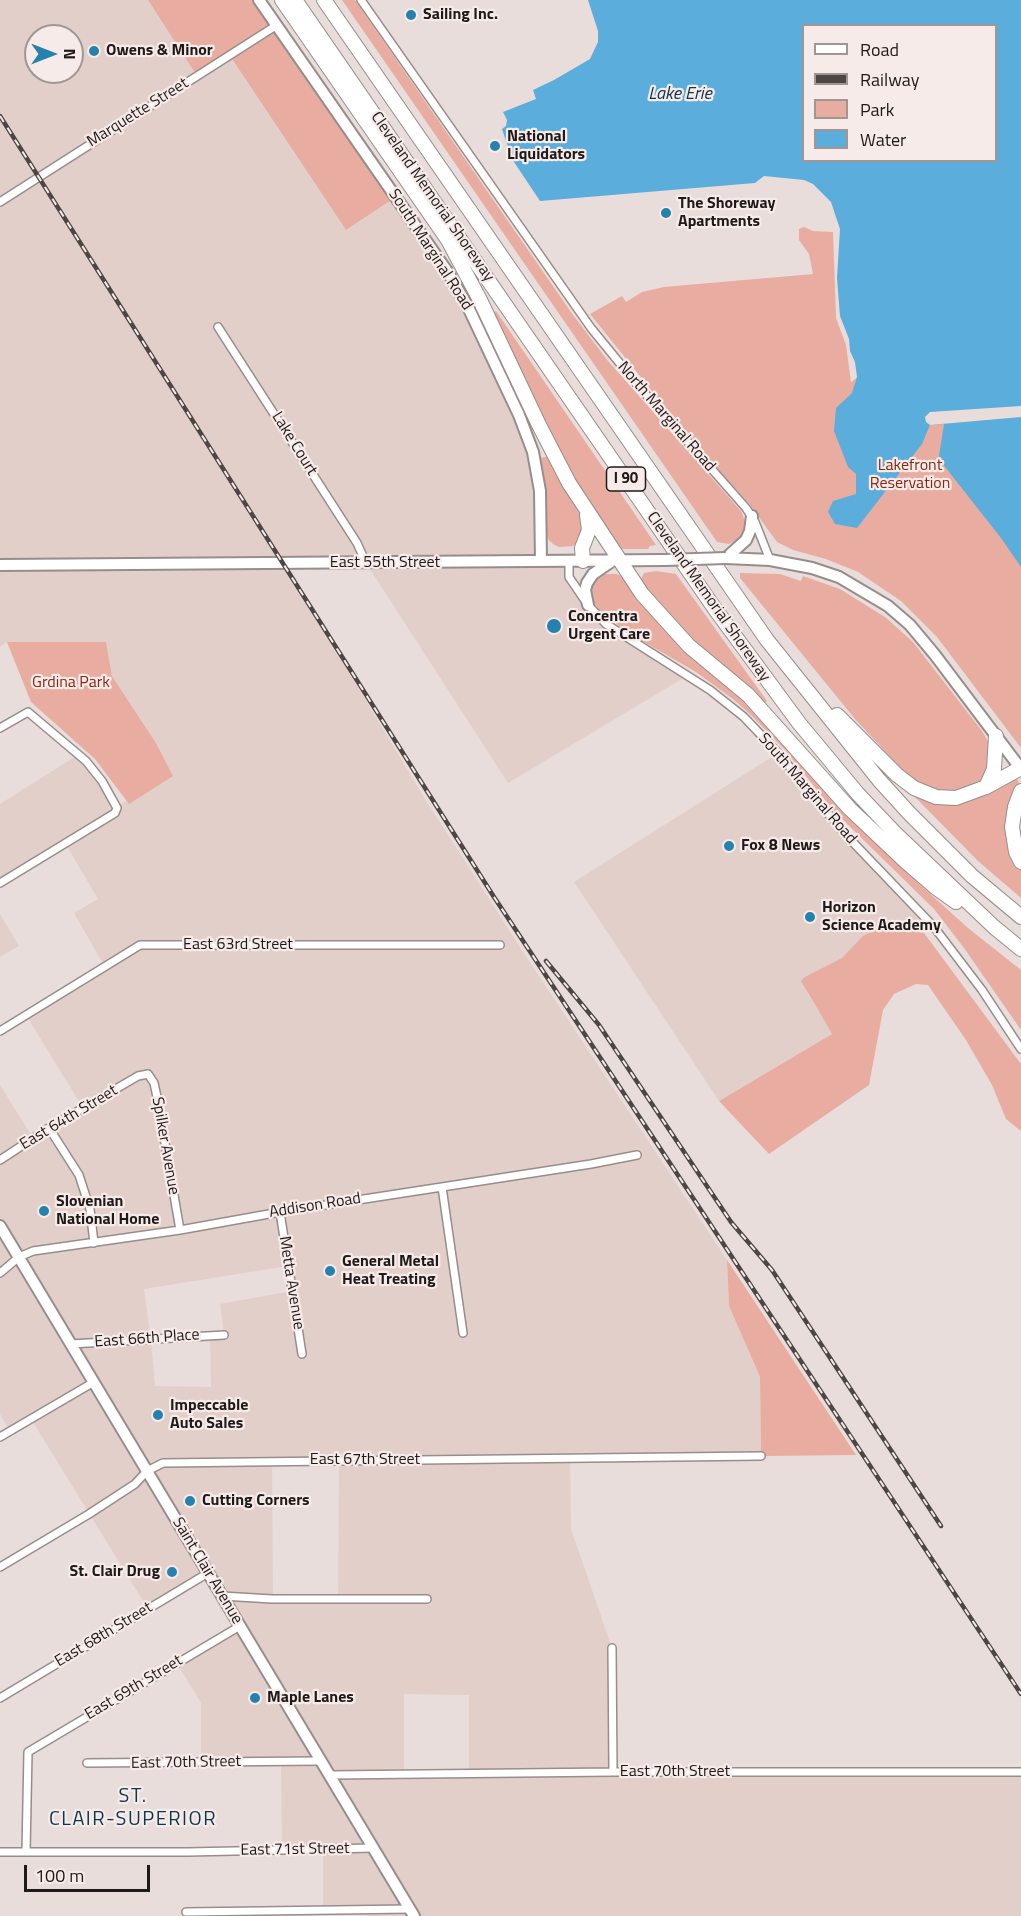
<!DOCTYPE html>
<style>
body{margin:0}
#map{position:relative;width:1021px;height:1916px;overflow:hidden;background:#e8dddb;font-family:"Titillium Web",sans-serif}
canvas{display:block}
.legend{position:absolute;left:802px;top:24px;width:195px;height:138px;box-sizing:border-box;background:#f6ebe8;border:2px solid #a09795;margin:0;padding:8px 10px;list-style:none;font-size:18px;color:#1e1a19}
.legend li{display:flex;align-items:center;gap:12px;height:30px}
.legend b{width:30px;border:2px solid #a09795}
.north{position:absolute;left:24px;top:24px;width:60px;height:60px;box-sizing:border-box;background:#f6ebe8;border:2px solid #a09795;border-radius:50%;rotate:90deg;font-size:16px;font-weight:700;line-height:24px;text-align:center;color:#1e1a19}
.north::after{content:'';display:block;margin:auto;width:21px;height:27px;background:#2581ae;clip-path:polygon(50% 0,100% 100%,50% 72%,0 100%)}
.scale{position:absolute;left:24px;top:1865px;width:126px;height:27px;box-sizing:border-box;border:3px solid #1e1a19;border-top:0;padding-left:8px;font-size:18px;line-height:21px;white-space:nowrap;color:#1e1a19;-webkit-text-stroke:4px #f6ebe8;paint-order:stroke}
</style>
<div id="map">
<canvas width="1021" height="1916"></canvas>
<ul class="legend">
<li><b style="height:8px;background:#fff"></b>Road</li>
<li><b style="height:8px;background:#4c4745"></b>Railway</li>
<li><b style="height:16px;background:#e8ada0"></b>Park</li>
<li><b style="height:16px;background:#5baddb"></b>Water</li>
</ul>
<div class="north">N</div>
<div class="scale">100 m</div>
</div>
<script>
const ctx = document.querySelector('canvas').getContext('2d');
ctx.lineJoin = 'round';
function fill(path, color) {
  ctx.fillStyle = color;
  ctx.fill(path, 'evenodd');
}
function poly(rows) {
  const path = new Path2D();
  for (const r of rows) {
    path.moveTo(r[0], r[1]);
    for (let i = 2; i < r.length; i += 2) path.lineTo(r[i], r[i + 1]);
  }
  return path;
}
function trace(path, color, width, dash) {
  ctx.strokeStyle = color;
  ctx.lineWidth = width;
  ctx.lineCap = dash ? 'butt' : 'round';
  ctx.setLineDash(dash || []);
  ctx.stroke(path);
}
function label(font, color, halo, rows, align = 'center') {
  ctx.font = font + ' "Titillium Web",sans-serif';
  ctx.lineWidth = 4.5;
  ctx.setLineDash([]);
  ctx.textBaseline = 'middle';
  ctx.strokeStyle = halo;
  ctx.fillStyle = color;
  for (const [text, x, y, turn = 0] of rows) {
    ctx.save();
    ctx.translate(x, y);
    ctx.rotate((+turn || 0) * Math.PI / 180);
    ctx.textAlign = isNaN(turn) ? turn : align;
    if (halo) ctx.strokeText(text, 0, 0);
    ctx.fillText(text, 0, 0);
    ctx.restore();
  }
}
fill(poly([
 [0,0,148,0,197,76,229,55,346,230,396,197,449,274,533,452,541,561,569,561,569,577,598,616,687,676,508,783,366,563,284,564,425,799,525,955,727,1260,729,1306,760,1377,761,1456,570,1458,571,1529,612,1648,613,1771,1021,1772,1021,1916,367,1916,367,1910,323,1910,323,1849,282,1850,281,1762,201,1762,201,1703,177,1663,240,1625,209,1573,148,1609,31,1419,10,1431,0,1414,0,1085,33,1138,83,1108,26,1015,105,967,74,913,98,899,65,843,0,883,0,804,79,754,117,806,173,776,156,743,112,676,106,642,7,642,0,647],
 [36,36,72,36,72,72,36,72],
 [288,1266,292,1291,220,1304,224,1334,210,1336,211,1387,155,1386,151,1339,144,1289],
 [339,1460,338,1599,273,1598,272,1461],
 [404,1694,469,1695,469,1773,404,1774],
 [778,753,845,834,923,916,806,991,832,1034,719,1101,574,882],
 [0,914,19,946,0,957]
]), '#e2cfca');
fill(poly([
 [148,0,259,0,396,197,346,230,230,56,197,76],
 [342,0,355,0,573,315,608,361,741,511,745,521,743,532,739,539,729,544,717,542],
 [804,227,813,231,833,232,836,318,846,345,851,382,940,316,1021,310,1021,748,937,637,901,601,858,572,826,559,793,550,777,542,750,505,686,433,590,314,622,296,626,302,642,292,664,287,813,274,809,254,799,240,799,229],
 [496,311,656,545,650,546,648,549,619,549,579,493,492,314],
 [549,456,585,525,580,540,573,546,559,547,553,544,546,537,544,477,540,458],
 [656,571,676,574,767,701,763,705,687,639,640,581,644,573],
 [740,573,780,574,801,581,803,576,840,589,885,617,913,642,982,731,991,747,991,765,981,784,972,789,949,793,933,789,916,782,907,775,855,719,740,578],
 [606,574,617,574,626,580,666,632,740,697,855,821,907,873,968,928,1021,970,1021,1030,964,948,934,909,834,811,785,750,751,715,733,699,696,672,639,639,606,617,595,605,591,595,590,586,599,575],
 [7,642,106,642,112,676,156,743,173,776,129,804,95,759,31,702],
 [1015,777,1019,782,1014,791,1013,856,1021,870,1021,898,978,861,911,793,937,802],
 [899,929,924,933,1021,1064,1021,1131,1006,1119,992,1085,966,1040,928,985,916,984,894,994,883,1010,869,1085,769,1154,719,1101,832,1034,801,981,805,977,842,958,863,936,875,930],
 [727,1260,856,1455,761,1456,760,1377,729,1306]
]), '#e8ada0');
fill(poly([
 [588,0,1021,0,1021,567,1001,538,942,463,939,456,944,424,930,425,922,444,857,528,835,524,828,512,833,501,856,494,856,474,848,467,834,431,836,408,852,393,857,377,855,362,850,351,849,339,840,316,837,278,840,229,831,202,813,184,804,180,764,176,755,183,540,201,512,159,502,129,506,126,507,120,503,112,536,99,533,90,554,80,590,59,598,42,598,31],
 [804,26,996,26,996,160,804,160]
]), '#5baddb');
fill(poly([
 [1021,406,1021,417,930,425,926,422,925,417,930,412]
]), '#e8dddb');
const street = poly([
 [361,0,591,328,635,382,746,508,755,522,770,560],
 [0,202,277,25],
 [218,327,357,543,366,563],
 [569,561,569,577,588,605,606,624,710,690,744,717,778,753,845,834,934,927,982,990,1021,1049],
 [0,728,28,712,86,761,102,781,117,808,115,813,0,883],
 [0,1031,140,945,500,945],
 [49,1128,79,1175,90,1209,94,1243],
 [0,1160,49,1128,138,1076,148,1074,154,1083,157,1097,180,1230],
 [442,1187,463,1333],
 [280,1212,302,1354],
 [0,1273,19,1257,33,1251,180,1230,280,1212,591,1164,637,1155],
 [71,1344,224,1335],
 [0,1437,94,1382],
 [0,1567,89,1514,135,1484,147,1471,163,1463,761,1456],
 [222,1596,272,1599,427,1599],
 [612,1648,613,1772],
 [0,1698,208,1573],
 [87,1763,321,1761],
 [330,1775,613,1772,1021,1772],
 [0,1852,188,1852,373,1848],
 [26,1852,28,1752,240,1626],
 [186,1912,410,1909]
]);
const secondary = poly([
 [259,0,449,274,469,309,519,415,533,452,540,491,541,561],
 [0,1226,414,1916]
]);
const primary = poly([
 [726,558,770,560,812,568,839,577,888,606,910,625,935,655,1021,769],
 [726,558,746,540,750,531,752,516],
 [0,565,665,560],
 [588,605,585,590,587,583,593,574,612,561]
]);
const highway = poly([
 [282,0,448,240,480,300,539,425,569,483,642,594,689,646,748,695,850,809,905,861,935,887,956,902],
 [295,0,715,609,799,723,858,794,895,833,994,927,1021,949],
 [324,0,767,640,879,780,909,813,972,876,1021,917],
 [583,561,582,548,589,530,587,515],
 [837,715,897,775,914,788,936,797,956,798,986,787,994,769,996,736],
 [986,787,1021,768],
 [1021,791,1015,807,1012,827,1016,852,1021,862]
]);
trace(street, '#978d8b', 10);
trace(secondary, '#978d8b', 14);
trace(primary, '#978d8b', 14);
trace(highway, '#978d8b', 16);
trace(street, '#fff', 7);
trace(secondary, '#fff', 10);
trace(primary, '#fff', 10);
trace(highway, '#fff', 14);
const rail = poly([
 [0,116,494,897,1021,1694],
 [546,961,599,1025,731,1222,772,1270,941,1526]
]);
trace(rail, '#4c4745', 4.5);
trace(rail, '#f6ebe8', 2, [7]);
const primaryBridge = poly([
 [665,560,726,558]
]);
trace(primaryBridge, '#978d8b', 14, []);
trace(primaryBridge, '#fff', 10);
for (const [x, y, r, color] of [
 [411,15,6,"#2581ae"],
 [94,51,6,"#2581ae"],
 [495,146,6,"#2581ae"],
 [666,213,6,"#2581ae"],
 [554,626,8,"#2581ae"],
 [729,846,6,"#2581ae"],
 [810,917,6,"#2581ae"],
 [44,1211,6,"#2581ae"],
 [330,1271,6,"#2581ae"],
 [158,1415,6,"#2581ae"],
 [190,1501,6,"#2581ae"],
 [172,1572,6,"#2581ae"],
 [255,1698,6,"#2581ae"]
]) {
  const dot = new Path2D();
  dot.arc(x, y, r, 0, 2 * Math.PI);
  ctx.fillStyle = color;
  ctx.fill(dot);
  trace(dot, '#f6ebe8', 2);
}
for (const [x, y, w] of [
 [626,479,39]
]) {
  const box = new Path2D();
  box.roundRect(x - w / 2, y - 12, w, 24, 4.5);
  ctx.fillStyle = '#f6ebe8';
  ctx.fill(box);
  trace(box, '#1e1a19', 1.5);
}
label('bold 15px', '#1e1a19', null, [
 ["I 90",626,479]
]);
label('bold 16px', '#1e1a19', '#f6ebe8', [
 ["Sailing Inc.",423,15],
 ["Owens & Minor",106,51],
 ["National",507,137],
 ["Liquidators",507,155],
 ["The Shoreway",678,204],
 ["Apartments",678,222],
 ["Concentra",568,617],
 ["Urgent Care",568,635],
 ["Fox 8 News",741,846],
 ["Horizon",822,908],
 ["Science Academy",822,926],
 ["Slovenian",56,1202],
 ["National Home",56,1220],
 ["General Metal",342,1262],
 ["Heat Treating",342,1280],
 ["Impeccable",170,1406],
 ["Auto Sales",170,1424],
 ["Cutting Corners",202,1501],
 ["St. Clair Drug",160,1572,"right"],
 ["Maple Lanes",267,1698]
], 'left');
label('16px', '#1e1a19', '#f6ebe8', [
 ["Marquette Street",138,113,-32],
 ["Cleveland Memorial Shoreway",432,197,55],
 ["South Marginal Road",430,250,57],
 ["North Marginal Road",666,417,49],
 ["Lake Court",294,444,58],
 ["East 55th Street",385,563],
 ["Cleveland Memorial Shoreway",708,597,55],
 ["South Marginal Road",807,789,49],
 ["East 63rd Street",238,945],
 ["East 64th Street",69,1118,-31],
 ["Spilker Avenue",165,1146,80],
 ["Addison Road",315,1206,-9],
 ["Metta Avenue",291,1283,81],
 ["East 66th Place",147,1339,-4],
 ["East 67th Street",365,1460],
 ["Saint Clair Avenue",207,1571,59],
 ["East 68th Street",104,1635,-31],
 ["East 69th Street",134,1688,-31],
 ["East 70th Street",186,1763,-1],
 ["East 70th Street",675,1772],
 ["East 71st Street",295,1850,-1]
]);
label('16px', '#882814', '#f6ebe8', [
 ["Lakefront",910,466],
 ["Reservation",910,484],
 ["Grdina Park",71,683]
]);
label('italic 18px', '#113549', '#f6ebe8', [
 ["Lake Erie",680,95]
]);
ctx.letterSpacing = '1.5px';
label('20px', '#0b374c', '#f6ebe8', [
 ["ST.",133,1797],
 ["CLAIR-SUPERIOR",133,1820]
]);
ctx.letterSpacing = '0px';
</script>
